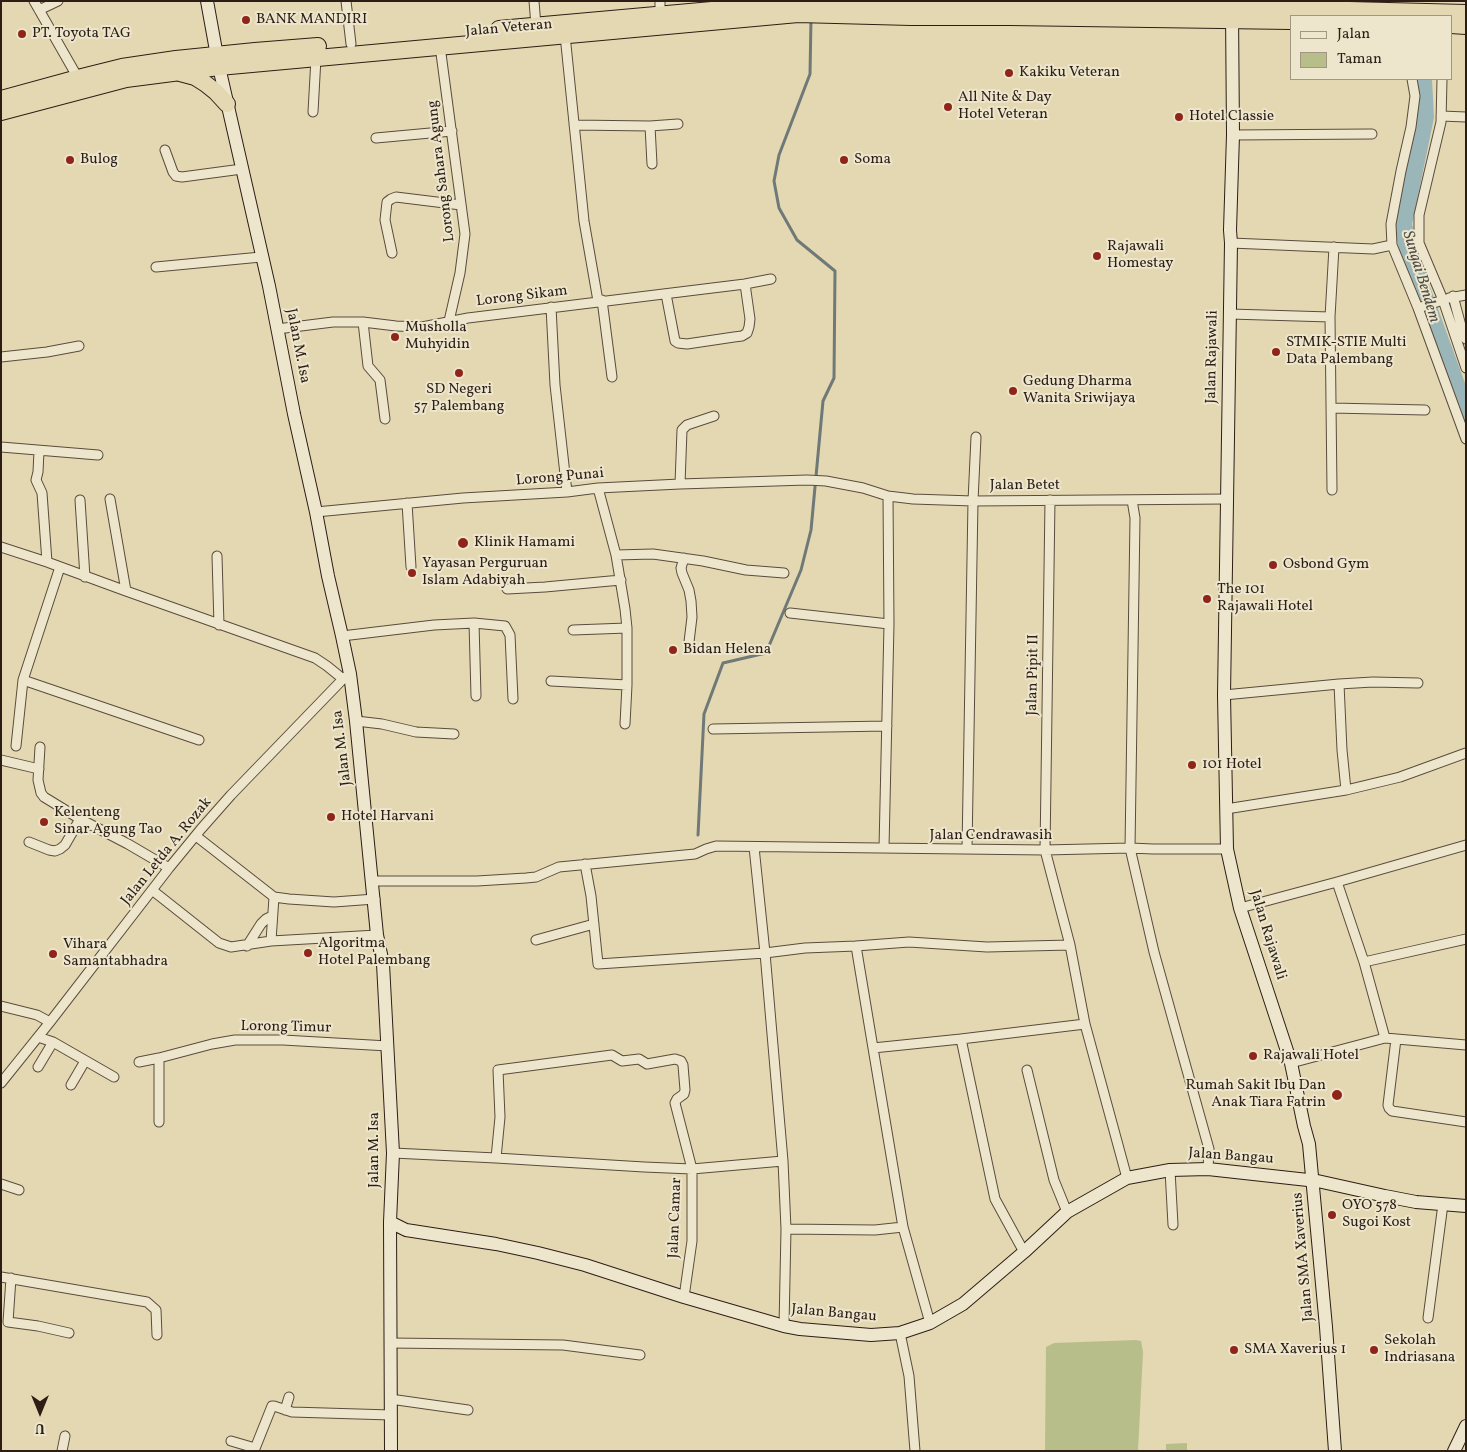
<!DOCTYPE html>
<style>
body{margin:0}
#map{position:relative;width:1467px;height:1452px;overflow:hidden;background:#e4d8b2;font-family:Vollkorn,serif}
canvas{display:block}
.frame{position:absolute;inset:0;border:2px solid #2c1e15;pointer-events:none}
.legend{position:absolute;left:1290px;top:15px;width:162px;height:65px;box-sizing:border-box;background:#ede6cd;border:1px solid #a09683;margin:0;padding:6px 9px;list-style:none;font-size:15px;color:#2c1e15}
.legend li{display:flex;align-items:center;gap:10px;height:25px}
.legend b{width:25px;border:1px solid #a09683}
.north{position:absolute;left:15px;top:1387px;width:50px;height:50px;-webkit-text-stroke:4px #ede6cd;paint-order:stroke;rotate:180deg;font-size:14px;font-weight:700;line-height:20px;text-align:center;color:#2c1e15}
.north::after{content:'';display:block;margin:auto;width:18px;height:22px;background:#2c1e15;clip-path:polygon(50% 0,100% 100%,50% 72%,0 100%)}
</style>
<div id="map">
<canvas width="1467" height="1452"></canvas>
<div class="frame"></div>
<ul class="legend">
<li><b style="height:6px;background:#ede6cd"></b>Jalan</li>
<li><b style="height:14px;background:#b7be8a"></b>Taman</li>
</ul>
<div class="north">U</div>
</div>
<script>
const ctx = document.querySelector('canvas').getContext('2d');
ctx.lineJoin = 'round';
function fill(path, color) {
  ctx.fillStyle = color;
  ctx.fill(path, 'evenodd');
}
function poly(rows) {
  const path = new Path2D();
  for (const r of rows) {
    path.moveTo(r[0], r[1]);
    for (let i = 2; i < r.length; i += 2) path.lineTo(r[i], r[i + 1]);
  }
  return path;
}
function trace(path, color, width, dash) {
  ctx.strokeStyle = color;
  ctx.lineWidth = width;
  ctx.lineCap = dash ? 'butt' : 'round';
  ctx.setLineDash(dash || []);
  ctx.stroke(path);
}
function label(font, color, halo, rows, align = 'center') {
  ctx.font = font + ' Vollkorn,serif';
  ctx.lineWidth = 4;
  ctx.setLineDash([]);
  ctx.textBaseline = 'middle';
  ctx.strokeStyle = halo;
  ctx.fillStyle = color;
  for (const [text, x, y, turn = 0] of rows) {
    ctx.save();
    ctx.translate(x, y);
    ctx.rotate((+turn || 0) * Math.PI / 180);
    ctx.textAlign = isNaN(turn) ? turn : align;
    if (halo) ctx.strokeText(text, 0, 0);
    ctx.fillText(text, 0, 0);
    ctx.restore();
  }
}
fill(poly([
 [1136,1340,1141,1341,1143,1352,1138,1451,1045,1451,1046,1347,1054,1343],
 [1187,1443,1187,1451,1166,1451,1166,1444]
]), '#b7be8a');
trace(poly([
 [698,835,704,714,723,663,766,653,801,570,811,530,823,401,834,378,835,271,797,240,779,208,774,181,779,155,810,74,811,19]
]), '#6f7977', 3);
trace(poly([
 [1423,79,1425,117,1403,224,1410,258,1466,412]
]), '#9bb6b9', 18);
const street = poly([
 [34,1,78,78],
 [346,1,351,44],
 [534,1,536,26],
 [660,1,660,15],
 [39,10,58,1],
 [565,35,584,221,598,301],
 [440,46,465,234,460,273,449,321],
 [1412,79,1415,96,1411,127,1401,171,1391,224,1392,245,1418,308,1466,439],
 [1442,79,1441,122,1419,215,1419,243,1443,300,1466,368],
 [313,112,316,58],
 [1441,116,1466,117],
 [574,125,650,126,678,124],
 [650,126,652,164],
 [1233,135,1372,134],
 [376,138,452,131],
 [165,150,173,172,176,176,182,177,242,169],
 [1231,243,1373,249,1392,245],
 [392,253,385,220,387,202,391,199,396,197,461,205],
 [156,267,261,257],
 [666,294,675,341,678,343,687,344,734,337,742,336,747,333,749,327,750,319,745,284],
 [1453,296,1464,337,1466,339],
 [1449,298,1466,295],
 [602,300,612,377],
 [551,307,555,385,567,492],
 [1418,308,1440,301],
 [1230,314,1330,317,1334,247],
 [1330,317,1332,490],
 [363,322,368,366,380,380,385,419],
 [277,329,333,322,363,322,396,326,422,327,468,318,745,284,771,279],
 [1,357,47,352,79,346],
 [1331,408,1425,410],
 [1,447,98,455],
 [39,451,38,472,36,480,42,493,47,562],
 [680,484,682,430,687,425,714,416],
 [598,488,616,555,625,609,627,628,627,685,625,724],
 [110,499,126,591],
 [80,500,85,577],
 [1050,500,1045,850,1070,945,1085,1024,1127,1178],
 [1132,500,1135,518,1130,848,1154,952,1209,1149,1208,1169],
 [407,503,411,567],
 [316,512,463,498,567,492,598,488,680,484,807,480,826,481,863,488,888,496,913,499,973,501,1227,499],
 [1,547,47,562,126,591,315,658,327,666,343,679],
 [616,555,653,554,703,561,746,570,784,573],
 [217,556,219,625],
 [684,558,681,568,682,573,689,590,691,601,692,617,689,642],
 [60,567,23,680,199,740],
 [507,589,545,587,621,580],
 [790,613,889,624],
 [474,623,476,696],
 [573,630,627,628],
 [342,636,434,625,474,623,505,626,510,635,513,699],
 [551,681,627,685],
 [1339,684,1342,750,1346,790],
 [1224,695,1339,684,1373,682,1418,683],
 [356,721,382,724,416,732,454,734],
 [713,729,887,726],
 [16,746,23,680],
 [40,747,38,780,41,793,44,797,80,819,128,844,169,868],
 [1,760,39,769],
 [1226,809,1346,790,1400,777,1466,753],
 [196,836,274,897,289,899,334,902,375,899],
 [29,842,49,850,55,851,60,849,65,845,80,819],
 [754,847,765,953,783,1161,786,1229,784,1326],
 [884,848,889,624,888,496],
 [967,849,973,501,976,437],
 [585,864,591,896,598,964,765,953,805,948,856,946,909,942,987,947,1070,945],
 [373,881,477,881,526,878,536,877,559,867,695,854,706,849,716,846,1045,850,1130,848,1153,849,1227,849],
 [1337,882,1364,962,1466,939],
 [152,890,219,943,231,947,271,941,274,897],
 [1240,908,1337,882,1466,845],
 [536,940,594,924],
 [271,941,377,935],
 [247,946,261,924,266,919,272,916],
 [856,946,873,1048],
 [1364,962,1385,1038],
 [1,1006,37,1015,50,1022],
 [38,1037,53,1042,114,1077],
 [1396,1039,1388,1105,1389,1108,1392,1111,1466,1122],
 [139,1062,159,1058],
 [1291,1063,1385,1038,1466,1045],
 [38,1067,53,1042],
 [1027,1070,1054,1180,1067,1212],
 [1,1083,50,1022,169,868,201,829,231,795,343,679,350,674],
 [71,1085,85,1061],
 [159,1122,159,1058,212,1044,235,1040,283,1040,388,1046],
 [393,1153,496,1158,644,1167,692,1169,783,1161],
 [496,1158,500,1117,498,1070,612,1055,622,1061,639,1059,647,1064,675,1059,681,1061,683,1065,685,1090,684,1094,677,1099,675,1103,692,1169,692,1241,684,1297],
 [1170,1170,1173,1225],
 [1,1184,19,1190],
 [786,1229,875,1230,903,1227],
 [1024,1252,995,1199,961,1039,1085,1024],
 [1,1277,147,1302,156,1310,157,1335],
 [11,1278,8,1322,38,1326,69,1333],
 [1428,1318,1443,1204],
 [930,1323,903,1227,873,1048,961,1039],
 [900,1333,909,1376,915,1451],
 [390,1343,563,1345,640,1355],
 [390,1399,468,1410],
 [285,1410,289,1397],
 [231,1441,255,1448],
 [62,1451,65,1436],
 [254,1451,272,1406,274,1406,292,1412,391,1415]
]);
const secondary = poly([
 [207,1,219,67,269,286,294,414,316,512,328,576,342,636,350,674,356,721,377,935,383,964,393,1153,390,1222,391,1451],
 [1232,11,1233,135,1230,230,1231,243,1224,695,1227,849,1240,908,1291,1063,1304,1126,1309,1144,1326,1327,1335,1451],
 [1313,1180,1385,1196,1416,1202,1466,1206],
 [390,1222,406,1230,496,1244,538,1253,585,1265,684,1297,784,1326,800,1329,871,1335,900,1333,930,1323,963,1304,1024,1252,1067,1212,1127,1178,1170,1170,1208,1169,1308,1180],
 [1454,1451,1466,1426]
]);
const highway = poly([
 [834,1,1061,6,1232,7,1466,13],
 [1451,25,1466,26],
 [499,29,801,2,826,1],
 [180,73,195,77,206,84,216,92,227,104],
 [1,99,78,78,122,67,176,59,255,51,318,46],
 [1,112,126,79,219,67,798,14,911,17,1009,17,1291,21]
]);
trace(street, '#5a4c3c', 11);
trace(secondary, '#2c1e15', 14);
trace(highway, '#2c1e15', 18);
trace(street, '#ede6cd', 9);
trace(secondary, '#ede6cd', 12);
trace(highway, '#e4d8b2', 16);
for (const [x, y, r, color] of [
 [246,20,5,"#8f2418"],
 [22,34,5,"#8f2418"],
 [1009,73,5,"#8f2418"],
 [948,107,5,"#8f2418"],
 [1179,117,5,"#8f2418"],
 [70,160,5,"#8f2418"],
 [844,160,5,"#8f2418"],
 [1097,256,5,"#8f2418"],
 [395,337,5,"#8f2418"],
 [1276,352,5,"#8f2418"],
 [459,373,5,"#8f2418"],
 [1013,391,5,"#8f2418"],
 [463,543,6,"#8f2418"],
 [1273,565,5,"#8f2418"],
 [412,573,5,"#8f2418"],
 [1207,599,5,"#8f2418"],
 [673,650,5,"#8f2418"],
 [1192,765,5,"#8f2418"],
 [331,817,5,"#8f2418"],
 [44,822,5,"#8f2418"],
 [308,953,5,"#8f2418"],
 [53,954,5,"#8f2418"],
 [1253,1056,5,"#8f2418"],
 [1337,1095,6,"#8f2418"],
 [1332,1215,5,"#8f2418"],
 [1234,1350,5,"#8f2418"],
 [1374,1350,5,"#8f2418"]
]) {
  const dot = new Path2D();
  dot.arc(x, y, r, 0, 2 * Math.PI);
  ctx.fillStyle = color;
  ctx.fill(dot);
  trace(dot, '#ede6cd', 2);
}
label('15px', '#2c1e15', '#ede6cd', [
 ["BANK MANDIRI",256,20],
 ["PT. Toyota TAG",32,34],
 ["Kakiku Veteran",1019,73],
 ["All Nite & Day",958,98],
 ["Hotel Veteran",958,115],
 ["Hotel Classie",1189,117],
 ["Bulog",80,160],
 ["Soma",854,160],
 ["Rajawali",1107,247],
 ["Homestay",1107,264],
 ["Musholla",405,328],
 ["Muhyidin",405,345],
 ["STMIK-STIE Multi",1286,343],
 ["Data Palembang",1286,360],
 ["Gedung Dharma",1023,382],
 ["Wanita Sriwijaya",1023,399],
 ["SD Negeri",459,390,"center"],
 ["57 Palembang",459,407,"center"],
 ["Klinik Hamami",474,543],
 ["Yayasan Perguruan",422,564],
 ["Islam Adabiyah",422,581],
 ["Osbond Gym",1283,565],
 ["The 101",1217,590],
 ["Rajawali Hotel",1217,607],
 ["Bidan Helena",683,650],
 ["101 Hotel",1202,765],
 ["Kelenteng",54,813],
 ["Sinar Agung Tao",54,830],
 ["Hotel Harvani",341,817],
 ["Algoritma",318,944],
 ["Hotel Palembang",318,961],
 ["Vihara",63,945],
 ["Samantabhadra",63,962],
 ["Rajawali Hotel",1263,1056],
 ["Rumah Sakit Ibu Dan",1326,1086,"right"],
 ["Anak Tiara Fatrin",1326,1103,"right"],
 ["OYO 578",1342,1206],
 ["Sugoi Kost",1342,1223],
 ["Sekolah",1384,1341],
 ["Indriasana",1384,1358],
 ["SMA Xaverius 1",1244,1350]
], 'left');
label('15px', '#2c1e15', '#ede6cd', [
 ["Jalan Veteran",509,29,-5],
 ["Lorong Sahara Agung",442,171,-97],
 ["Lorong Sikam",522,297,-7],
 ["Jalan M. Isa",297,346,79],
 ["Jalan Rajawali",1213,357,-89],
 ["Lorong Punai",560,478,-5],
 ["Jalan Betet",1025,486],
 ["Jalan Pipit II",1034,675,-89],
 ["Jalan M. Isa",343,748,-97],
 ["Jalan Cendrawasih",991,836],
 ["Jalan Letda A. Rozak",167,852,-51],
 ["Jalan Rajawali",1267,935,73],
 ["Lorong Timur",286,1028,1],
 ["Jalan M. Isa",375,1150,-90],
 ["Jalan Bangau",1231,1157,4],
 ["Jalan Camar",676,1218,-88],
 ["Jalan SMA Xaverius",1304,1257,-95],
 ["Jalan Bangau",834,1314,5]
]);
label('italic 16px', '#4d4c46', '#ede6cd', [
 ["Sungai Bendem",1420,277,73]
]);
</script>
